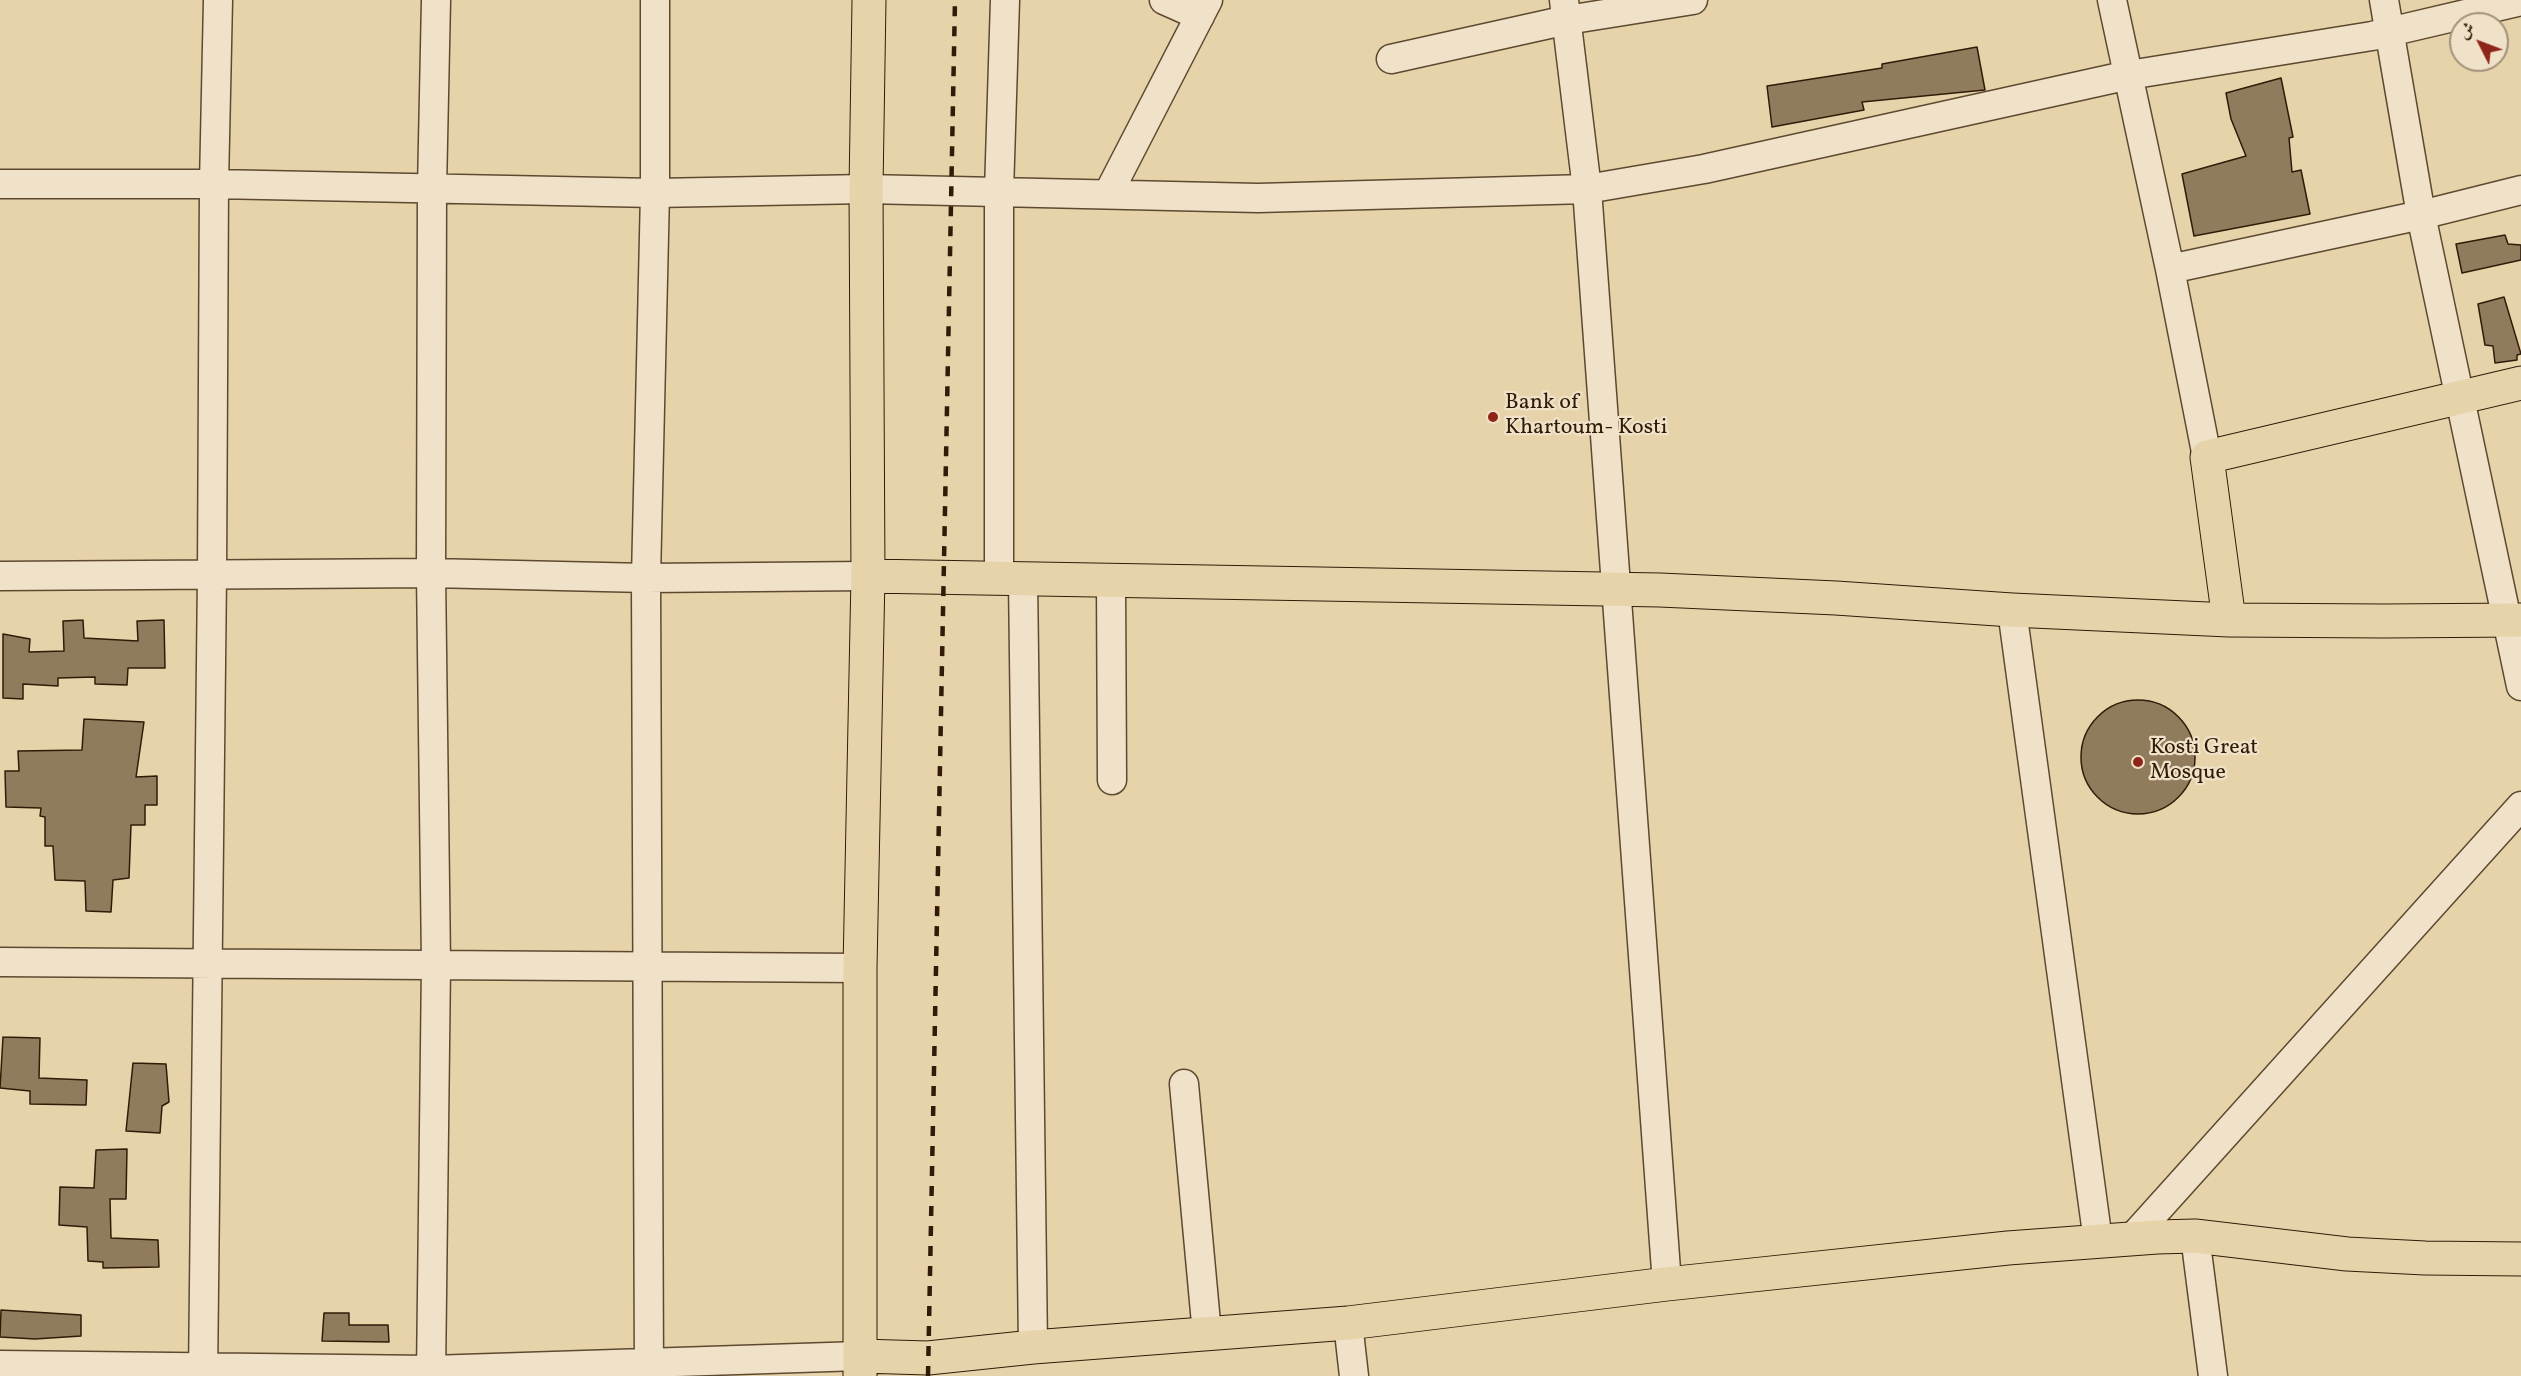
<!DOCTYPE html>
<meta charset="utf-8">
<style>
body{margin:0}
#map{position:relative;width:2521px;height:1376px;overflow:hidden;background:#e7d3aa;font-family:Vollkorn,Amiri,serif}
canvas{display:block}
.north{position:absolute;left:2449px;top:12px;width:60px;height:60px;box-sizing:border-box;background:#efe2c8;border:2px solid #a3927b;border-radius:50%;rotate:312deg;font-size:16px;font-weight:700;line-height:24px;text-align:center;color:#311b08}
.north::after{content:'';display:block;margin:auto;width:21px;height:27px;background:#8f2418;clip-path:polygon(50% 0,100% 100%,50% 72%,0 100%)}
</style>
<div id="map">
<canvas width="2521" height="1376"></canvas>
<div class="north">ش</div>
</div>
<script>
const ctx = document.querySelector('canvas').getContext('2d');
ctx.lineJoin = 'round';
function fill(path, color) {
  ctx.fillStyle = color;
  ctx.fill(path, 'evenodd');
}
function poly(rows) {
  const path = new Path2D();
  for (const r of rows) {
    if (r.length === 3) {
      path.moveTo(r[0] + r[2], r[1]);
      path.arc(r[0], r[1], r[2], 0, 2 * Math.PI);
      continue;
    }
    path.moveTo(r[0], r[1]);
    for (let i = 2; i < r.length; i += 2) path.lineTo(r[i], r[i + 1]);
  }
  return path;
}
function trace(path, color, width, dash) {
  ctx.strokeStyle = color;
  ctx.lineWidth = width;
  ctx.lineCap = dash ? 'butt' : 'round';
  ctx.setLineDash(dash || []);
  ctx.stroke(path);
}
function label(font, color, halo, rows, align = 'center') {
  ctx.font = font + ' Vollkorn,serif';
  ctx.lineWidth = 4.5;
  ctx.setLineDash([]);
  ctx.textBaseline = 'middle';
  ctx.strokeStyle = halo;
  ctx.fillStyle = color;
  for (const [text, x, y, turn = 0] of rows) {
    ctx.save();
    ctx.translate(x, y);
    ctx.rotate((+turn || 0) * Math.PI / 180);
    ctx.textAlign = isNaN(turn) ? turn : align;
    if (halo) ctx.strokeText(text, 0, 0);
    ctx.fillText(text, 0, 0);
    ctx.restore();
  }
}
const building = poly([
 [1977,47,1985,90,1862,102,1864,110,1772,127,1767,86,1882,68,1882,64,1977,47],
 [2281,78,2293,137,2289,138,2292,172,2301,170,2310,214,2194,236,2182,174,2246,156,2231,119,2226,93,2281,78],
 [2505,235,2508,244,2521,245,2521,260,2462,273,2456,244,2505,235],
 [2504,297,2521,354,2517,355,2517,360,2495,363,2493,346,2485,345,2478,304,2504,297],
 [83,620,84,638,138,641,137,621,164,620,165,668,128,668,127,685,95,684,95,677,58,678,58,686,23,684,23,699,3,698,3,634,30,639,29,652,64,651,63,621,83,620],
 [2138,757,57],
 [84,719,144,722,136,777,157,776,157,805,145,805,145,825,131,825,129,878,113,880,111,912,86,911,85,881,55,880,53,846,45,846,45,817,40,816,41,808,6,807,5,771,19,771,18,751,82,750,84,719],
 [3,1037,40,1038,39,1078,87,1080,86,1105,30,1104,30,1091,0,1088,3,1037],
 [133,1063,166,1064,169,1102,162,1106,160,1133,126,1131,133,1063],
 [127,1149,126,1199,110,1199,111,1238,158,1240,159,1267,103,1268,103,1262,88,1261,87,1227,59,1225,60,1187,94,1188,96,1150,127,1149],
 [1,1310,81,1315,81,1336,35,1339,0,1337,1,1310],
 [324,1313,349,1313,349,1325,388,1325,389,1342,322,1341,324,1313]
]);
fill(building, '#907b5c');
trace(building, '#311b08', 1.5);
const minor = poly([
 [1164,0,1200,16],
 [1564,0,1587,189,1667,1284],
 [2112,0,2170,269,2207,457],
 [2384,0,2421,215,2521,686],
 [1391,59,1567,20,1693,0],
 [0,184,214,184,655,193,866,189,1258,198,1587,189,1704,169,2129,75,2372,36,2521,1],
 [1108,194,1208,0],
 [2170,269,2421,215,2521,190],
 [0,576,431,573,646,578,868,576],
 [999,579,999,192,1005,0],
 [1023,579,1033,1347],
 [1111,581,1112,780],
 [2012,610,2098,1241],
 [0,962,860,968],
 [1184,1084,1207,1334],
 [2195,1236,2213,1376],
 [2131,1239,2521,806],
 [1348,1323,1354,1376],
 [0,1365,431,1370,860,1356],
 [203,1376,212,574,214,184,218,0],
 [431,1376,436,964,431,573,432,189,436,0],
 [649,1376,646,578,655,193,655,0]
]);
const major = poly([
 [868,576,1660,590,1836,598,2012,610,2229,620,2384,621,2521,620],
 [2229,620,2207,457,2521,383],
 [860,1356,928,1358,1033,1347,1348,1323,1667,1284,2008,1248,2157,1237,2195,1236,2347,1254,2425,1258,2521,1259],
 [860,1376,860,968,868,576,866,189,869,0]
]);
trace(minor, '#5e4930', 31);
trace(major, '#311b08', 35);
trace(minor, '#efe2c8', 28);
trace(major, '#e7d3aa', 33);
trace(poly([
 [928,1376,955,0]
]), '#311b08', 4.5, [10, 10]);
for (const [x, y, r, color] of [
 [1493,417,6,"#8f2418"],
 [2138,762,6,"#8f2418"]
]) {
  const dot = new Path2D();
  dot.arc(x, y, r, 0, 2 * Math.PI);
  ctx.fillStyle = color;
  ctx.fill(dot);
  trace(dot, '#efe2c8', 2);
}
label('22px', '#311b08', '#efe2c8', [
 ["Bank of",1505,404],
 ["Khartoum- Kosti",1505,429],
 ["Kosti Great",2150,749],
 ["Mosque",2150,774]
], 'left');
</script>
